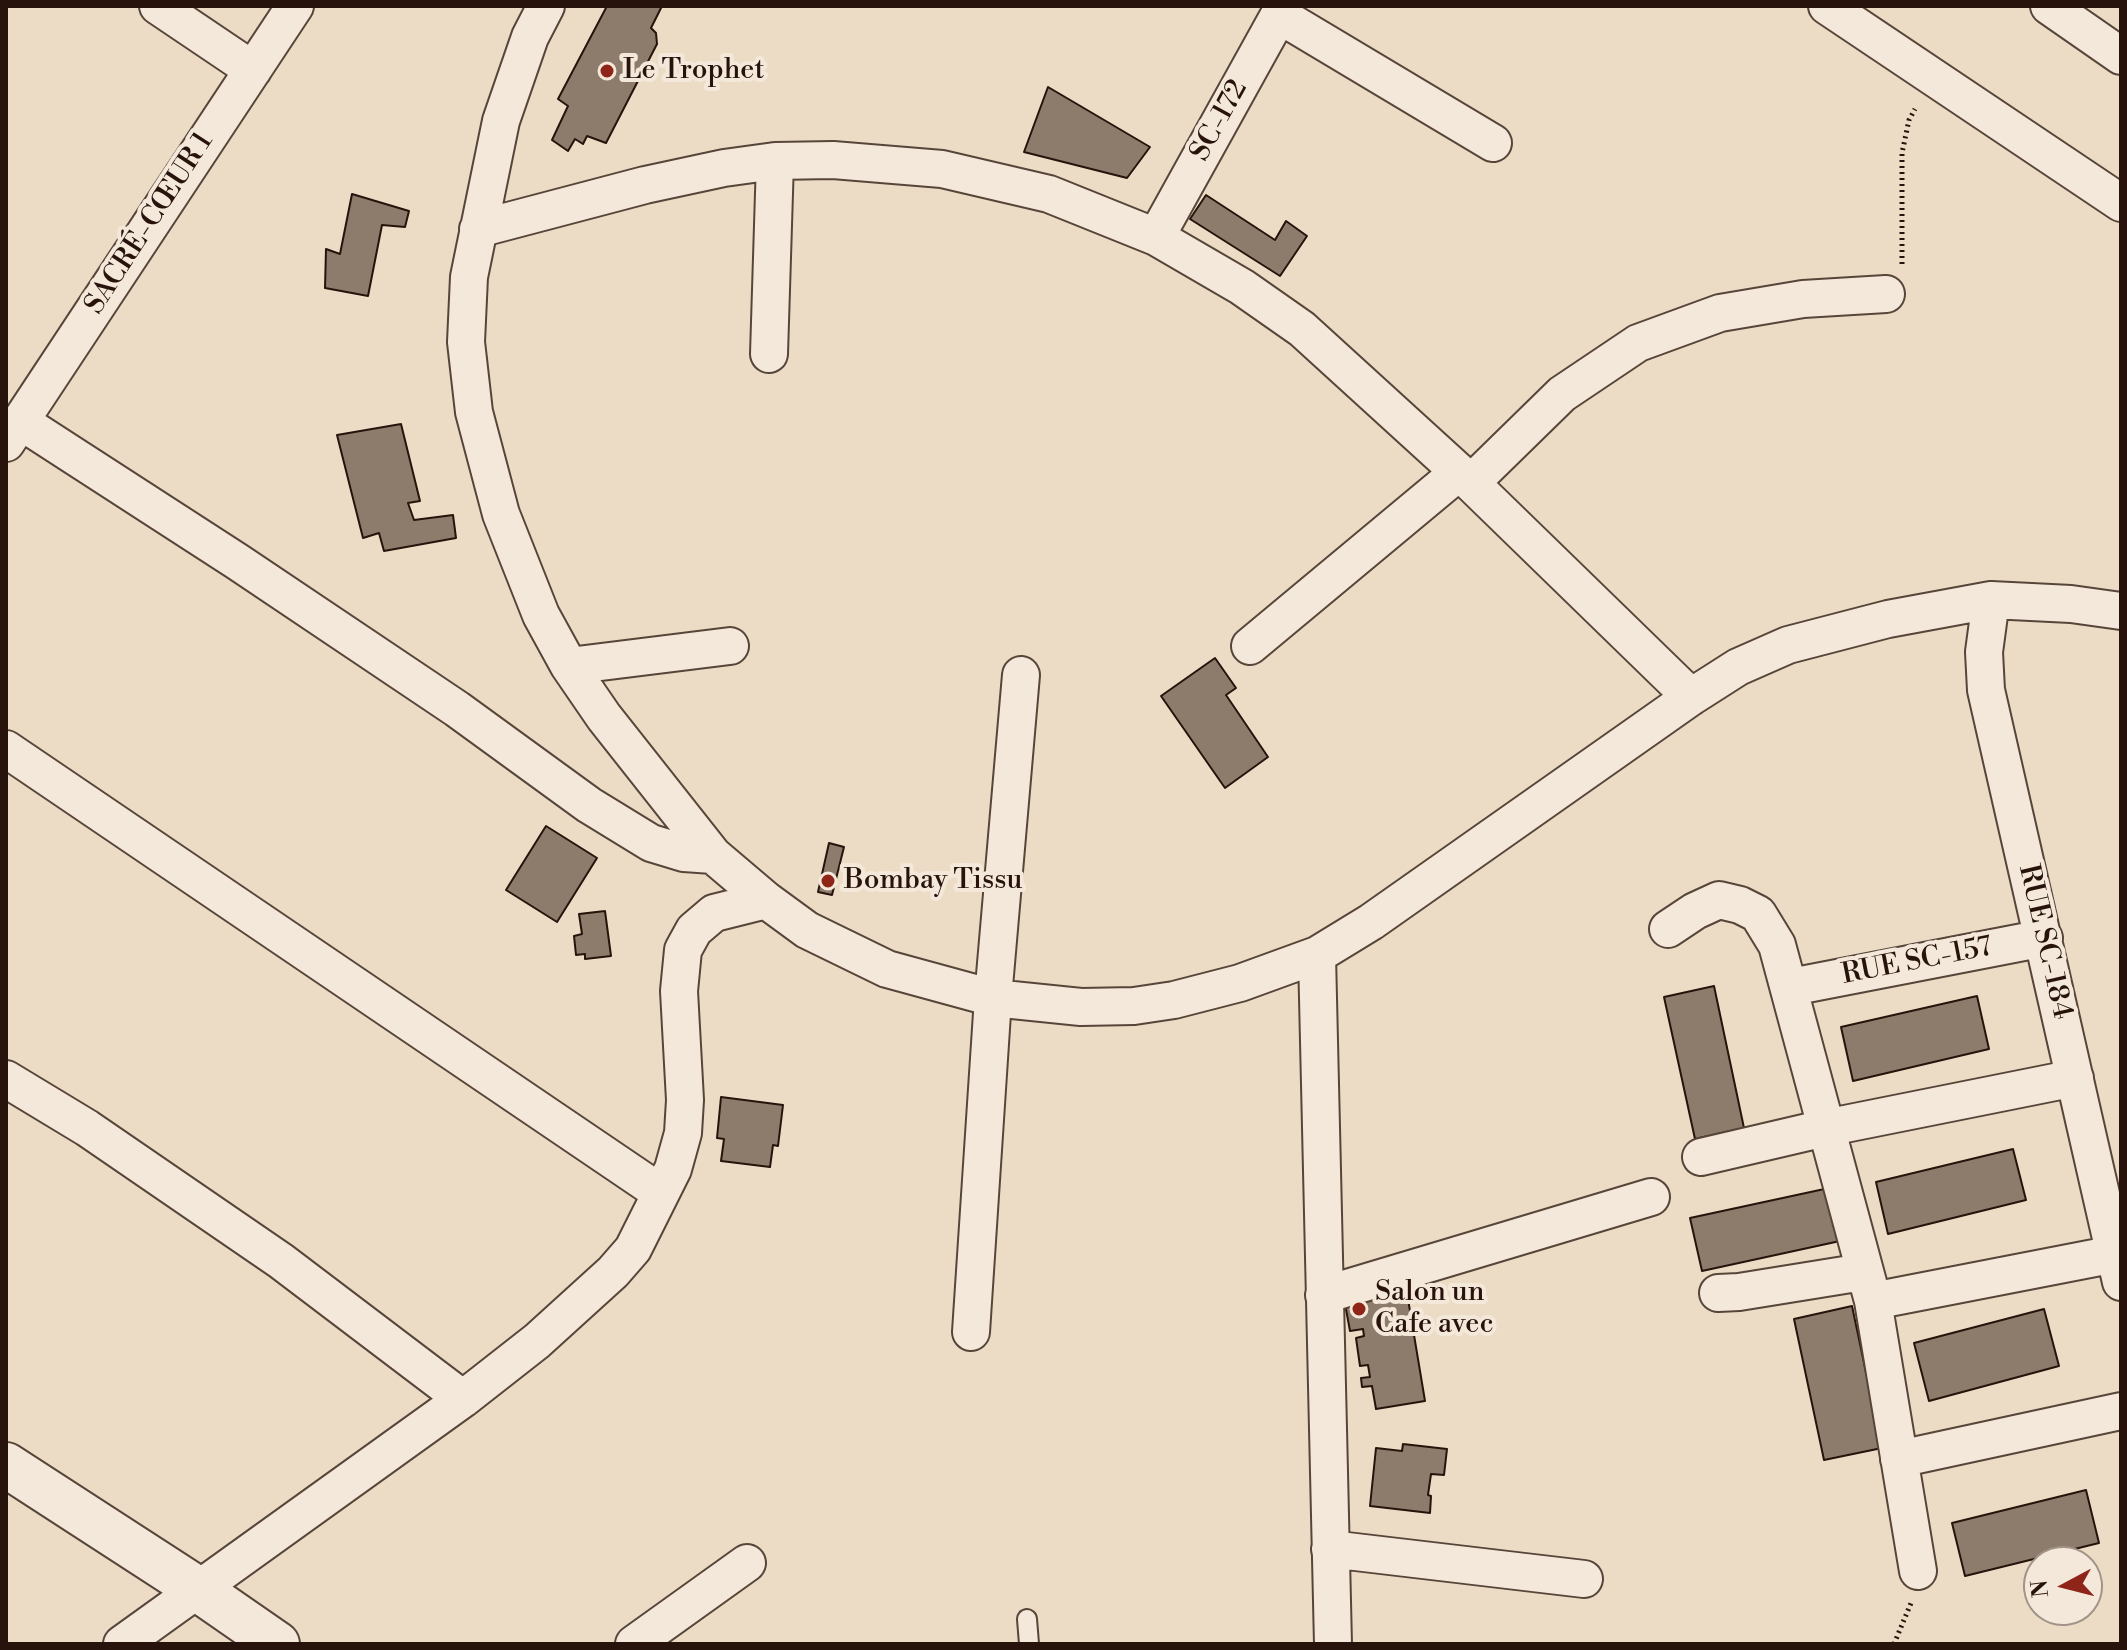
<!DOCTYPE html>
<meta charset="utf-8">
<style>
body{margin:0}
#map{position:relative;width:2127px;height:1650px;overflow:hidden;background:#ecdcc5;font-family:"Libre Bodoni",serif}
canvas{display:block}
.frame{position:absolute;inset:0;border:8px solid #27130b;pointer-events:none}
.north{position:absolute;left:2023px;top:1546px;width:80px;height:80px;box-sizing:border-box;background:#f3e8d9;border:2px solid #a19387;border-radius:50%;rotate:263deg;font-size:22px;font-weight:700;line-height:32px;text-align:center;color:#27130b}
.north::after{content:'';display:block;margin:auto;width:28px;height:36px;background:#8f2418;clip-path:polygon(50% 0,100% 100%,50% 72%,0 100%)}
</style>
<div id="map">
<canvas width="2127" height="1650"></canvas>
<div class="frame"></div>
<div class="north">N</div>
</div>
<script>
const ctx = document.querySelector('canvas').getContext('2d');
ctx.lineJoin = 'round';
function fill(path, color) {
  ctx.fillStyle = color;
  ctx.fill(path, 'evenodd');
}
function poly(rows) {
  const path = new Path2D();
  for (const r of rows) {
    path.moveTo(r[0], r[1]);
    for (let i = 2; i < r.length; i += 2) path.lineTo(r[i], r[i + 1]);
  }
  return path;
}
function trace(path, color, width, dash) {
  ctx.strokeStyle = color;
  ctx.lineWidth = width;
  ctx.lineCap = dash ? 'butt' : 'round';
  ctx.setLineDash(dash || []);
  ctx.stroke(path);
}
function label(font, color, halo, rows, align = 'center') {
  ctx.font = font + ' "Libre Bodoni",serif';
  ctx.lineWidth = 8;
  ctx.setLineDash([]);
  ctx.textBaseline = 'middle';
  ctx.strokeStyle = halo;
  ctx.fillStyle = color;
  for (const [text, x, y, turn = 0] of rows) {
    ctx.save();
    ctx.translate(x, y);
    ctx.rotate((+turn || 0) * Math.PI / 180);
    ctx.textAlign = isNaN(turn) ? turn : align;
    if (halo) ctx.strokeText(text, 0, 0);
    ctx.fillText(text, 0, 0);
    ctx.restore();
  }
}
const building = poly([
 [607,6,662,6,651,28,656,33,657,44,606,143,587,136,583,144,575,139,568,151,552,140,568,106,558,99,607,6],
 [1048,87,1150,147,1127,178,1024,152,1048,87],
 [352,194,409,211,405,227,382,225,368,296,325,288,326,249,340,254,352,194],
 [1206,195,1275,240,1286,221,1307,236,1280,276,1190,219,1206,195],
 [401,424,420,501,408,503,414,520,453,515,456,538,384,551,379,533,363,538,337,435,401,424],
 [1215,658,1236,688,1226,695,1268,757,1225,788,1161,696,1215,658],
 [546,826,597,858,557,922,506,890,546,826],
 [829,843,844,847,832,895,818,892,829,843],
 [605,911,611,956,585,959,585,954,576,955,574,936,582,934,579,914,605,911],
 [1714,986,1744,1128,1695,1139,1664,997,1714,986],
 [1977,996,1989,1049,1853,1081,1841,1027,1977,996],
 [721,1097,783,1105,778,1146,773,1145,770,1167,721,1161,724,1139,717,1138,721,1097],
 [2013,1149,2026,1200,1888,1234,1876,1182,2013,1149],
 [1829,1188,1840,1241,1702,1271,1690,1218,1829,1188],
 [1407,1293,1425,1401,1376,1409,1372,1386,1362,1387,1361,1378,1370,1377,1368,1365,1360,1366,1356,1338,1364,1336,1363,1329,1350,1331,1345,1304,1407,1293],
 [1852,1306,1882,1448,1824,1460,1794,1319,1852,1306],
 [2044,1309,2059,1366,1929,1401,1914,1343,2044,1309],
 [1403,1444,1447,1449,1444,1475,1431,1474,1428,1495,1431,1496,1430,1513,1370,1506,1376,1448,1402,1451,1403,1444],
 [2086,1490,2099,1543,1965,1576,1952,1523,2086,1490]
]);
fill(building, '#8d7c6c');
trace(building, '#27130b', 2);
const service = poly([
 [1027,1619,1029,1644]
]);
const minor = poly([
 [158,6,253,70],
 [546,6,530,37,501,121,469,277,466,342,474,412,501,514,541,615,569,666,604,717,713,855,766,900,807,930,887,969,993,998,1081,1007,1134,1006,1174,1000,1240,983,1317,955,1371,922,1691,697,1738,667,1788,645,1888,619,1991,600,2071,604,2121,611],
 [1827,6,2121,203],
 [2049,6,2121,56],
 [1279,15,1493,143],
 [478,229,645,185,724,168,775,161,833,160,942,169,1049,194,1156,237,1242,287,1302,329,1471,483,1691,697],
 [1156,237,1284,6],
 [769,354,775,161],
 [20,421,238,562,457,709,589,805,651,843,684,853,713,855],
 [6,443,295,6],
 [1471,483,1562,394,1638,343,1720,313,1803,299,1886,294],
 [1991,600,1984,652,1986,690,2121,1282],
 [1250,646,1459,472],
 [569,666,730,646],
 [6,749,661,1193],
 [1668,929,1695,911,1719,900,1740,905,1758,914,1777,945,1873,1301,1918,1571],
 [1317,955,1333,1644],
 [1791,987,2044,938],
 [6,1079,87,1128,281,1261,463,1399],
 [1701,1157,1825,1128,2075,1078],
 [1718,1293,1739,1292,1863,1272],
 [1324,1295,1651,1197],
 [1873,1301,2115,1254],
 [971,1332,993,998,1021,675],
 [1899,1459,2121,1411],
 [1330,1549,1584,1579],
 [122,1644,463,1399,537,1341,613,1272,633,1249,673,1169,683,1133,685,1100,679,991,683,950,694,930,714,913,766,900],
 [634,1644,747,1563]
]);
const tertiary = poly([
 [6,1465,199,1590,277,1644]
]);
trace(service, '#58453a', 22);
trace(minor, '#58453a', 40);
trace(tertiary, '#58453a', 48);
trace(poly([
 [1902,264,1902,153,1909,120,1915,109],
 [1894,1644,1911,1603]
]), '#27130b', 5, [2, 4]);
trace(service, '#f3e8d9', 18);
trace(minor, '#f3e8d9', 36);
trace(tertiary, '#f3e8d9', 44);
for (const [x, y, r, color] of [
 [607,71,8,"#8f2418"],
 [828,881,8,"#8f2418"],
 [1359,1309,8,"#8f2418"]
]) {
  const dot = new Path2D();
  dot.arc(x, y, r, 0, 2 * Math.PI);
  ctx.fillStyle = color;
  ctx.fill(dot);
  trace(dot, '#f3e8d9', 3);
}
label('28px', '#27130b', '#f3e8d9', [
 ["Le Trophet",623,71],
 ["Bombay Tissu",844,881],
 ["Salon un",1375,1293],
 ["Cafe avec",1375,1325]
], 'left');
label('28px', '#27130b', '#f3e8d9', [
 ["SC-172",1220,121,-61],
 ["SACRÉ-CŒUR 1",150,224,-57],
 ["RUE SC-184",2044,942,77],
 ["RUE SC-157",1917,962,-11]
]);
</script>
